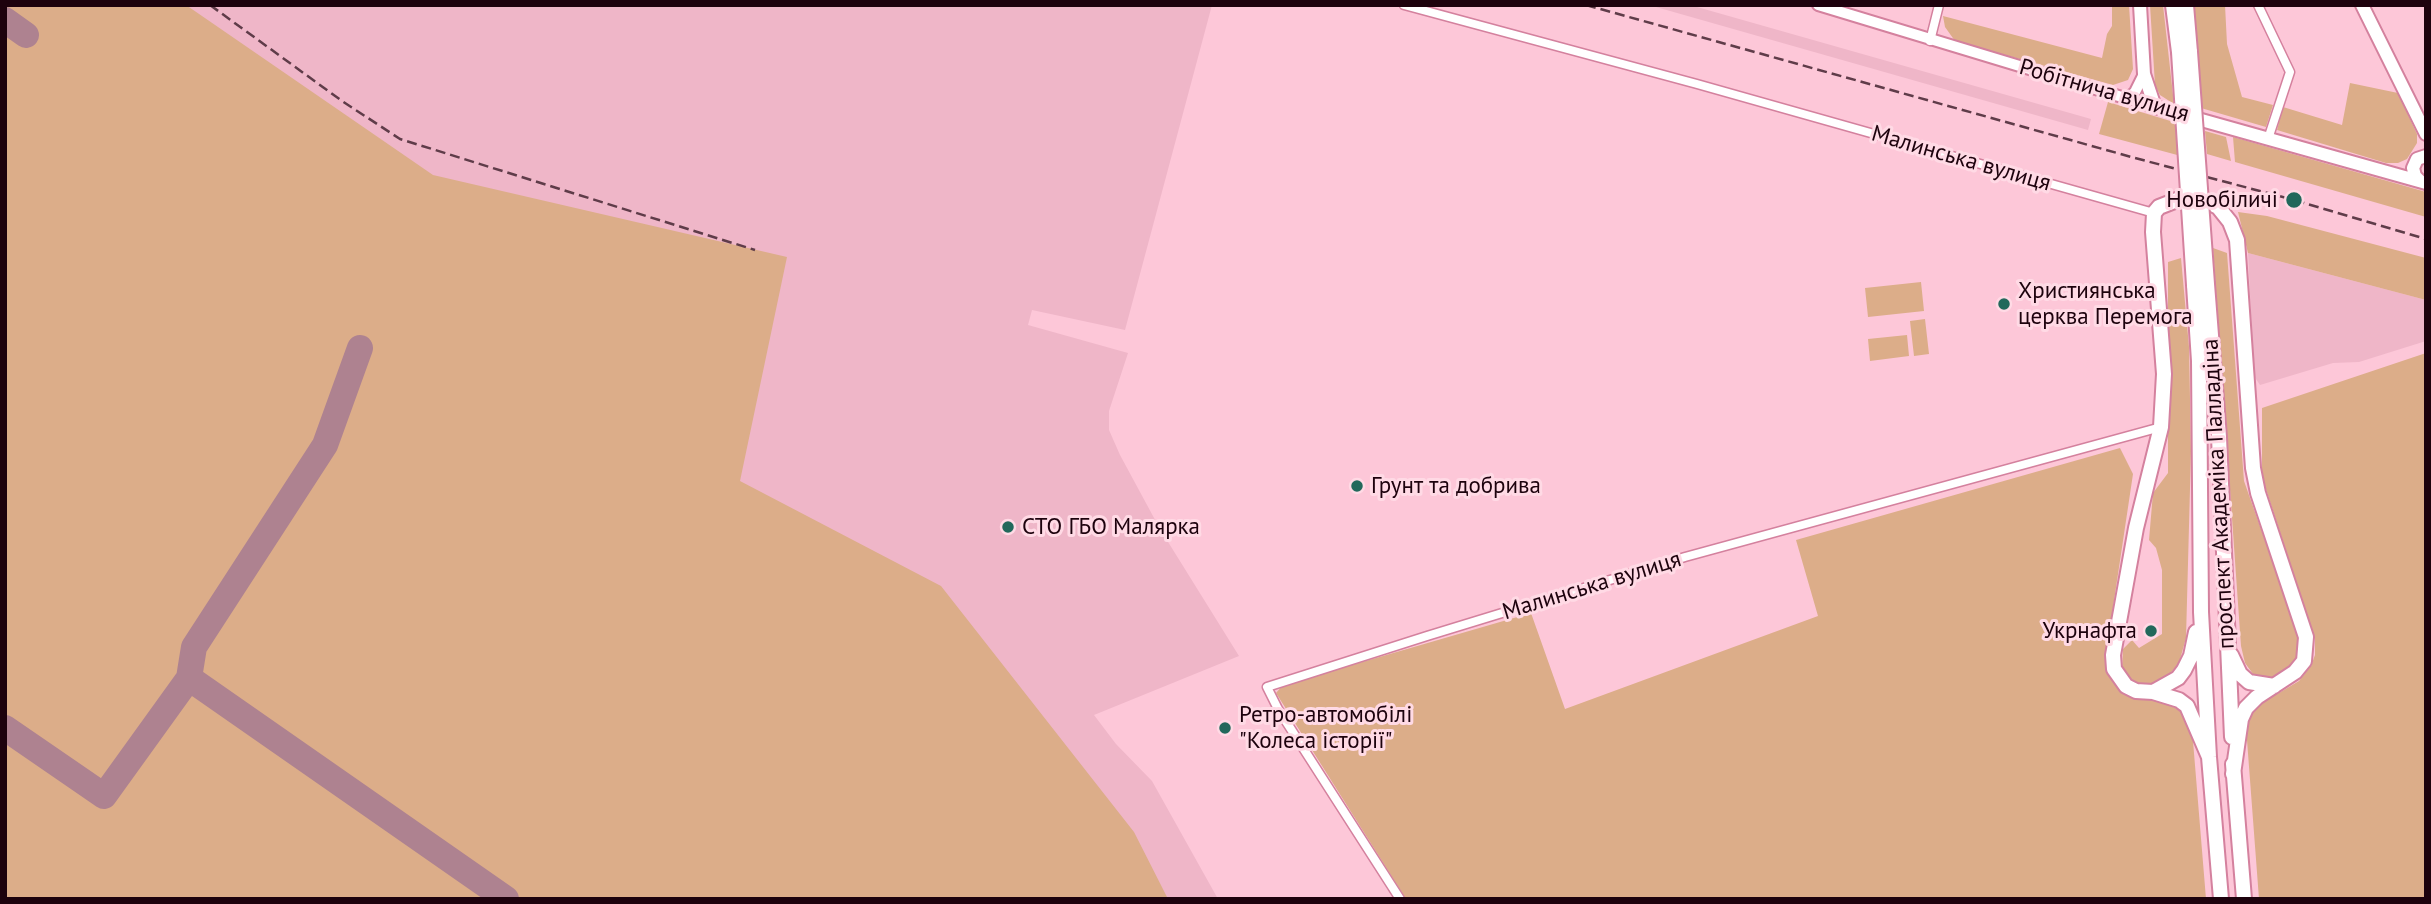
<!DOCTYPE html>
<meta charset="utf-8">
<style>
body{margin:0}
#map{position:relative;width:2431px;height:904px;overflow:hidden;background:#fdc7d8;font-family:"PT Sans",sans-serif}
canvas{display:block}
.frame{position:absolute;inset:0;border:7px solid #1d020d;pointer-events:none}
</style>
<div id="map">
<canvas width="2431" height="904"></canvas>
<div class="frame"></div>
</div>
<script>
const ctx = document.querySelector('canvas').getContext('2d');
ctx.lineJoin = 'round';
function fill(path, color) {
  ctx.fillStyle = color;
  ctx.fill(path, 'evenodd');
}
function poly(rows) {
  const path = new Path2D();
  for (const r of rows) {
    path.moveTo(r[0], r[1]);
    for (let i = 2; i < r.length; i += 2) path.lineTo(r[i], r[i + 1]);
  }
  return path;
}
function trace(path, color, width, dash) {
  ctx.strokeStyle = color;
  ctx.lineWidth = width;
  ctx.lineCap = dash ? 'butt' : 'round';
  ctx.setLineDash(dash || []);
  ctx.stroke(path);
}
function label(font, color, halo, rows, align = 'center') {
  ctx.font = font + ' "PT Sans",sans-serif';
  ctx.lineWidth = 6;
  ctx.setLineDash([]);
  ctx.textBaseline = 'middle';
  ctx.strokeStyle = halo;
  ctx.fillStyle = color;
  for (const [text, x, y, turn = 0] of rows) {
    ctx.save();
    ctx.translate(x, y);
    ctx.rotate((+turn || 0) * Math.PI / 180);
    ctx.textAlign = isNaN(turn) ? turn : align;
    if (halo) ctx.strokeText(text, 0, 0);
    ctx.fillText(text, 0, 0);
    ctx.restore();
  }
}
fill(poly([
 [5,5,1212,5,1125,330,1032,310,1028,325,1128,353,1109,411,1109,430,1120,455,1160,529,1239,656,1094,715,1116,744,1152,781,1218,899,5,899],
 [1649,5,1690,5,2091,119,2088,130],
 [2248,253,2426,300,2426,341,2359,362,2333,363,2260,385,2254,376]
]), '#efb6c8');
fill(poly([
 [5,5,186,5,433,175,787,257,740,481,941,586,1134,832,1168,899,5,899],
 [2112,5,2129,5,2133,69,2128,80,2113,85,1955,41,1945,27,1943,16,2102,58,2107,34,2112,26],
 [2150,5,2163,5,2174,104,2160,95,2155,85],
 [2193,5,2225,5,2227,44,2242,97,2273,105,2266,127,2201,108],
 [2350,83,2398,93,2417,134,2417,143,2407,159,2398,163,2386,163,2277,130,2283,107,2342,125],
 [2108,102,2177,123,2181,156,2099,134],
 [2205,131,2226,137,2231,161,2207,154],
 [2233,137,2426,192,2426,217,2235,162],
 [2238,212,2267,216,2426,258,2426,300,2248,253],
 [2213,248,2227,253,2244,481,2299,637,2299,659,2285,675,2274,679,2256,678,2245,663,2241,646],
 [2181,258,2189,347,2191,451,2186,638,2179,663,2167,677,2156,684,2142,685,2125,679,2122,670,2123,649,2132,640,2139,648,2162,634,2162,570,2156,548,2149,540,2153,493,2168,473,2168,262],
 [1921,282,1924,311,1868,317,1865,288],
 [1925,319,1929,354,1914,356,1910,321],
 [1907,335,1909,356,1870,361,1868,339],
 [2426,353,2426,899,2259,899,2246,727,2249,713,2260,700,2279,693,2299,681,2311,666,2315,655,2315,639,2262,477,2262,408],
 [2120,448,2133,474,2106,654,2109,673,2116,685,2128,695,2165,702,2180,711,2188,722,2193,741,2206,899,1406,899,1276,693,1283,685,1531,613,1565,709,1818,616,1796,540]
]), '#dcad89');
trace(poly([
 [5,20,26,35],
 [189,678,506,899],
 [5,728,104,796,189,678,194,647,325,445,360,348]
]), '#ae8290', 26);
const street = poly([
 [1404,5,1697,84,2154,213],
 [2258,5,2290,72,2268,139],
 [1930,41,1939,5],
 [1400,899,1278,709,1267,687,1427,636,1685,557,2161,427]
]);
const secondary = poly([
 [1818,5,2155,107],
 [2128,98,2135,92,2144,74]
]);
const primary = poly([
 [2140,5,2144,74,2155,107,2426,183],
 [2362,5,2426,134],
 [2420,181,2415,176,2413,168,2417,159,2426,156]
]);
const highway = poly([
 [2173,5,2179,52],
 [2186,5,2190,52],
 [2207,284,2219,437,2232,737],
 [2194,285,2199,361,2201,612,2209,757,2221,899],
 [2231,655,2240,674,2249,682,2274,686],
 [2153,692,2178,678,2184,670,2191,656,2196,632],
 [2209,757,2187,706,2179,700,2153,692,2136,691,2126,686,2114,669,2113,655,2136,528,2161,427,2164,374,2153,232,2154,213,2159,207,2187,196,2203,199,2218,207,2230,222,2237,240,2253,468,2258,493,2306,637,2304,661,2295,672,2257,697,2246,708,2241,719,2233,774],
 [2233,764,2244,899]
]);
trace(street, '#d4819e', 11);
trace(secondary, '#d4819e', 14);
trace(primary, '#d4819e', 16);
trace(highway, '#d4819e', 18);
trace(street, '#fff', 8);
trace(secondary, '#fff', 10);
trace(primary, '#fff', 12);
trace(highway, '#fff', 14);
trace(poly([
 [210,5,342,101,400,139,755,250],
 [1586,5,2135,158,2294,200,2426,239]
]), '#5f3c49', 2.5, [10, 5]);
const highwayBridge = poly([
 [2179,52,2194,285],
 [2190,52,2207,284]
]);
trace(highwayBridge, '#d4819e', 18, []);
trace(highwayBridge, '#fff', 14);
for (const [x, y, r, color] of [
 [2294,200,9,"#22685b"],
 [2004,304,7,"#22685b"],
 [1357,486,7,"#22685b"],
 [1008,527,7,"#22685b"],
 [2151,631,7,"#22685b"],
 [1225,728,7,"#22685b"]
]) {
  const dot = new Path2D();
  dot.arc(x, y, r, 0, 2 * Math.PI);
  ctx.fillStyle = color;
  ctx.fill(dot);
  trace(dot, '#ffdae5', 2.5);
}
label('23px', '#1d020d', '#ffdae5', [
 ["Робітнича вулиця",2104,91,16],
 ["Малинська вулиця",1961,159,16],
 ["проспект Академіка Палладіна",2219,494,-93],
 ["Малинська вулиця",1592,586,-17]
]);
label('23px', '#1d020d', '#ffdae5', [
 ["Новобіличі",2278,200,"right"],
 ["Християнська",2018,291],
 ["церква Перемога",2018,317],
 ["Грунт та добрива",1371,486],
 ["СТО ГБО Малярка",1022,527],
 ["Укрнафта",2137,631,"right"],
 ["Ретро-автомобілі",1239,715],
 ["\"Колеса історії\"",1239,741]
], 'left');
</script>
